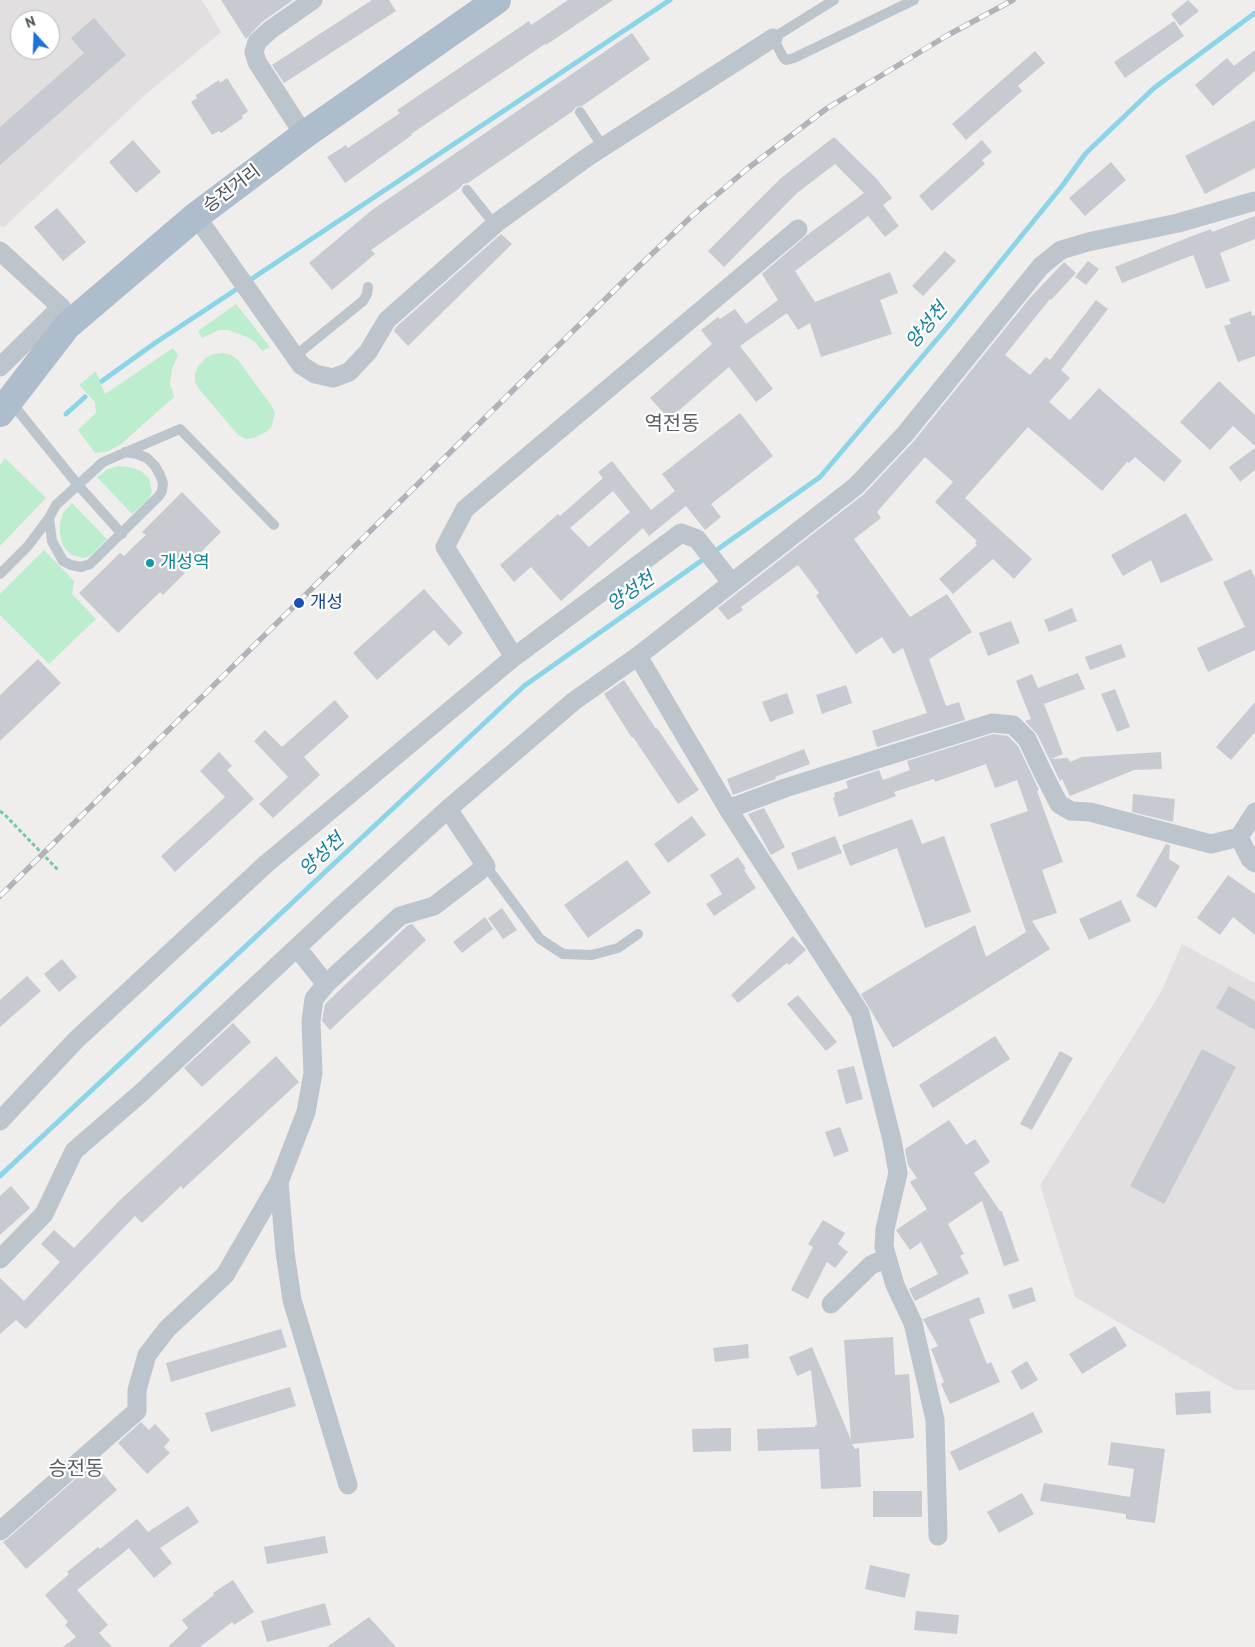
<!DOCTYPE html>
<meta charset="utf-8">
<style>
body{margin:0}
#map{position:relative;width:1255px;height:1647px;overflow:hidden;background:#f0eded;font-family:"PT Sans",sans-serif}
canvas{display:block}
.north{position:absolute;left:10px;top:10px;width:50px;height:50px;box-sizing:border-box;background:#fff;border:1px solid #b5b9bd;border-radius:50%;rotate:340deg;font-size:14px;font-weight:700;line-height:20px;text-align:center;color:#47515a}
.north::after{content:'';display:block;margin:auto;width:18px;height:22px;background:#2072d7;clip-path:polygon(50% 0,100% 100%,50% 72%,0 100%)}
</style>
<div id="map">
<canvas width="1255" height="1647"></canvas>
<div class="north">N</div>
</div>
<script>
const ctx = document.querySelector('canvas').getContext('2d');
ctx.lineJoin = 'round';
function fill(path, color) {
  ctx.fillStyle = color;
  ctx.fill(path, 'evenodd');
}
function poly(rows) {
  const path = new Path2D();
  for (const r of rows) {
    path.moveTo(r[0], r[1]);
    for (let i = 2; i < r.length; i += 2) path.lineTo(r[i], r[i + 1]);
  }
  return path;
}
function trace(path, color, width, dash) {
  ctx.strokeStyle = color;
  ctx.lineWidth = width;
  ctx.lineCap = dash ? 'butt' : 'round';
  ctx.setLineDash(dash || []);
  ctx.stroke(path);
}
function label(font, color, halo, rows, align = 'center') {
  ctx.font = font + ' "PT Sans","Noto Sans KR",sans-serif';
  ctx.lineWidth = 4.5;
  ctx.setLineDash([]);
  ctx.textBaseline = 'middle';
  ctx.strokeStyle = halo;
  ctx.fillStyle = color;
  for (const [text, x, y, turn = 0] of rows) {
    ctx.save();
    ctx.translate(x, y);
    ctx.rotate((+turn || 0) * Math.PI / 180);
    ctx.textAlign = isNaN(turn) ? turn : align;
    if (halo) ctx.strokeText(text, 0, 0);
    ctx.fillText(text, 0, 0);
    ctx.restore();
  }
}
fill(poly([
 [0,0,202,0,221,32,145,95,3,228,0,225],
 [20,20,50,20,50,50,20,50],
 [1182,944,1255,983,1255,1390,1236,1390,1075,1297,1040,1185,1161,992]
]), '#e1dfdf');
fill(poly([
 [236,304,270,347,262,351,255,342,247,337,228,330,219,330,202,338,198,331],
 [173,348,178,355,172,369,170,383,174,397,120,445,106,452,95,453,78,430,96,413,95,402,79,385,96,371,105,394],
 [223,353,231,355,238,360,271,405,275,413,271,428,266,432,254,438,246,439,238,435,199,389,195,382,195,374,198,366,206,358,214,354],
 [5,458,46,498,0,546,0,465],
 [118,466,129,467,141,471,149,478,152,491,149,499,132,514,97,477,108,469],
 [72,503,107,539,90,556,82,558,70,554,63,546,60,534,60,523,63,513],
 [44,550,74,581,72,594,96,619,49,664,0,615,0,594]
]), '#bdedcf');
trace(poly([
 [247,282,670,0],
 [102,381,155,343,240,287],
 [66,414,85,397],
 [0,1176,524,686,820,477,950,324,1062,186,1086,153,1154,88,1255,13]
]), '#8cd5e8', 5);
fill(poly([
 [221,0,293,0,262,22,246,39],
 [372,0,389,0,396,11,284,83,272,65],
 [568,0,613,0,546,45,545,44,411,134,412,135,345,183,327,157,346,145,348,148,400,113,397,110,529,21,531,25],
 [1188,0,1199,11,1180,26,1171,14],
 [94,18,126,55,0,165,0,127,84,53,71,38],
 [1174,21,1184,36,1125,78,1114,62],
 [632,33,650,59,582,106,576,107,573,111,468,183,463,184,460,188,371,250,375,254,332,290,309,263,372,210],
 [1255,50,1255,71,1213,106,1195,85,1227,58,1234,66],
 [1035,51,1045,63,1018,86,1022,91,966,140,952,124],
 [227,78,248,111,242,116,243,118,221,133,219,131,212,135,191,102,197,98,196,95,219,80,220,83],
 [1255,120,1255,168,1205,194,1185,156],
 [834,137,876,178,892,198,883,205,899,226,885,237,868,216,795,271,815,302,890,272,898,293,880,300,892,334,821,357,810,323,798,330,787,313,740,346,773,389,756,402,729,367,669,419,650,398,712,344,701,330,718,317,720,319,735,309,746,324,778,300,762,274,807,235,864,193,835,164,797,193,724,267,708,251,781,178],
 [133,140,161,172,136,193,109,162],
 [982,140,992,152,982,160,985,164,932,211,919,196],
 [1111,162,1126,180,1085,216,1069,198],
 [57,208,86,242,63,261,34,227],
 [1255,216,1255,239,1220,253,1230,281,1206,289,1193,255,1122,283,1115,267,1187,238,1211,229,1212,232],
 [501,234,512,244,408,346,394,331,396,327],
 [945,251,956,261,923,296,912,286],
 [1088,261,1099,269,1086,285,1075,277],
 [1064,262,1076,273,1051,300,1050,299,1005,355,1030,375,1046,357,1050,360,1096,300,1108,309,1061,370,1070,378,1049,402,1070,420,1099,388,1182,461,1164,482,1135,457,1129,463,1127,462,1102,491,1028,427,965,498,1032,559,1014,579,993,559,953,594,939,579,977,545,975,543,977,541,935,502,953,482,925,457,877,512,881,518,854,539,910,617,947,594,972,632,929,659,946,706,959,702,965,720,877,747,872,731,927,713,903,648,893,654,882,637,856,654,816,596,819,593,798,565,741,607,743,610,728,620,718,608,864,494,914,441,1029,299],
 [1251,311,1252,316,1255,315,1255,356,1238,362,1224,326,1231,324,1229,319],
 [1219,381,1255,415,1255,446,1233,426,1210,450,1180,422],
 [740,413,773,456,711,504,721,517,705,530,686,506,649,536,643,528,561,601,531,567,514,582,500,565,558,514,560,516,603,478,598,472,612,461,651,510,675,491,662,474],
 [613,491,630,512,589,547,570,528],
 [1255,448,1255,470,1240,482,1229,467],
 [182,492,221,532,182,571,185,573,163,595,160,592,118,633,79,593,120,553,124,556,134,546,146,535,142,532],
 [1186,513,1213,560,1161,583,1151,560,1123,576,1111,555],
 [1251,569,1255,578,1255,650,1208,672,1197,648,1245,627,1223,582],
 [424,589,463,633,449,646,434,630,377,680,353,653],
 [1072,608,1077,621,1049,632,1044,620],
 [1011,621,1020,643,988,656,979,633],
 [1121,644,1126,657,1090,670,1085,657],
 [38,659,61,683,0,741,0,695],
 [1078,673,1085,689,1044,704,1063,754,1051,759,1068,758,1070,762,1082,757,1161,752,1162,769,1134,770,1070,796,1062,779,1060,781,1037,734,1025,721,1031,719,1016,681,1032,674,1038,688],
 [624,680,656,729,657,728,699,790,678,804,633,737,632,738,604,694],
 [846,685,852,703,822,714,816,695],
 [1115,689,1130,727,1117,732,1101,694],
 [787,693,794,713,770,722,762,702],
 [335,700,349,717,304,757,320,775,273,818,259,804,288,777,254,741,265,730,282,747],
 [1255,702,1255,732,1231,760,1216,747],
 [993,734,1008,736,1018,746,1039,790,1037,791,1063,862,1042,870,1057,913,1032,921,1050,949,893,1048,861,994,975,925,986,957,1026,932,990,824,1028,811,1017,780,995,788,986,764,935,782,934,779,894,792,896,796,839,817,833,798,835,797,834,793,848,788,846,781,879,770,883,780,910,770,907,761],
 [804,749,810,764,775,777,776,779,733,795,727,779],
 [219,752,232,766,227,770,254,799,175,872,161,856,225,797,200,771],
 [1133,794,1175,799,1173,822,1132,812],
 [764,808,785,847,771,855,748,814],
 [692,816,706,835,668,863,654,844],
 [912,819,922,844,944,836,971,912,925,928,897,848,850,866,842,845],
 [835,836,842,853,798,870,791,853],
 [1166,844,1170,845,1169,859,1180,866,1156,908,1136,896],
 [738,857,746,869,744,870,756,888,714,916,706,904,722,894,710,875],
 [627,860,651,893,588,938,564,905],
 [1228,875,1255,894,1255,935,1233,917,1220,935,1197,918],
 [1121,900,1131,921,1089,940,1079,919],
 [502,908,517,930,503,939,488,918],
 [485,917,493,929,462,953,453,942],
 [412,924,426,940,330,1030,322,1021,325,1004,407,926],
 [793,936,806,950,789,965,787,963,738,1003,731,995],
 [62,959,77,977,59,992,44,974],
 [27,976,41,991,0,1027,0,1000],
 [1229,986,1255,1001,1255,1030,1216,1008],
 [798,995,837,1042,826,1051,787,1004],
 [233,1023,251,1042,202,1087,184,1068],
 [995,1036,1010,1059,933,1108,919,1085],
 [1202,1049,1236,1067,1164,1204,1130,1186],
 [1060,1051,1073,1058,1032,1130,1020,1124],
 [276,1056,299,1082,183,1189,181,1186,142,1223,135,1216,26,1329,16,1320,0,1334,0,1278,24,1301,60,1262,41,1244,54,1230,74,1248,119,1201],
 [854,1066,863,1099,846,1104,837,1070],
 [949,1120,966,1145,975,1139,990,1162,974,1173,1000,1211,1002,1211,1019,1261,1004,1266,982,1201,948,1224,964,1254,960,1256,969,1273,915,1301,909,1289,938,1274,921,1242,910,1250,896,1230,927,1209,910,1182,917,1178,908,1165,905,1149],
 [840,1127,849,1151,834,1157,825,1132],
 [11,1186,30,1208,0,1235,0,1196],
 [823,1220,845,1233,838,1244,848,1252,835,1268,827,1262,808,1299,791,1290,813,1247,808,1244],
 [1032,1287,1036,1301,1013,1309,1008,1295],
 [979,1297,985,1313,969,1319,987,1364,991,1362,1000,1382,950,1404,941,1384,944,1382,931,1349,938,1346,923,1319],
 [1115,1326,1127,1346,1082,1374,1069,1354],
 [281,1329,287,1347,171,1382,166,1363],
 [893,1337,895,1375,909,1374,914,1438,852,1444,855,1449,859,1448,861,1487,821,1489,819,1449,758,1451,757,1429,815,1427,815,1425,817,1425,811,1370,797,1376,789,1357,812,1347,851,1440,844,1340],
 [748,1344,749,1358,715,1362,713,1348],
 [1027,1361,1038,1380,1021,1390,1011,1371],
 [290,1387,296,1406,211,1432,205,1413],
 [1210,1391,1211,1413,1176,1415,1175,1393],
 [1033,1412,1043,1432,959,1471,950,1452],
 [141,1422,149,1430,155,1424,170,1440,164,1447,170,1453,147,1474,118,1443],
 [731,1428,731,1451,693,1452,692,1429],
 [1111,1442,1165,1449,1155,1523,1126,1519,1126,1514,1040,1501,1044,1483,1130,1497,1134,1469,1108,1465],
 [94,1463,117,1490,26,1569,3,1542,7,1539],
 [873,1491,922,1491,922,1517,873,1517],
 [1022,1493,1034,1514,999,1533,987,1512],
 [188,1506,199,1522,160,1548,172,1563,154,1578,129,1548,77,1590,108,1625,99,1633,112,1647,63,1647,76,1637,65,1625,68,1622,45,1595,69,1574,67,1572,98,1547,100,1549,137,1519,148,1532],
 [325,1536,328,1553,267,1564,264,1547],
 [870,1565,910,1574,905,1598,865,1589],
 [233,1580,254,1612,234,1625,232,1622,200,1647,168,1647,188,1628,182,1620,214,1595,213,1593],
 [325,1603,331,1625,267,1642,261,1621],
 [916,1611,959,1615,957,1634,914,1630],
 [369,1617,396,1647,327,1647]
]), '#c7cad0');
trace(poly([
 [0,811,6,816,58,870]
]), '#77c9a0', 3, [4, 2.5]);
trace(poly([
 [834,0,773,38,783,57,786,60,794,58,914,0],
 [580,112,603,147],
 [467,190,495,225],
 [295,356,363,301,367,294,368,287],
 [10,401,78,485,122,534],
 [49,518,52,541,63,561,71,565,81,567,90,564,159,496,162,491,163,483,160,475,155,466,147,458,137,454,125,452],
 [0,574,28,546,49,518,56,505,103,462,180,429,274,525],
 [486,866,540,939,563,954,592,955,618,948,638,934]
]), '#bcc5cc', 10);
trace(poly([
 [304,135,257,62,254,52,257,42,270,30,313,0],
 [196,216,301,365,315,374,333,378,349,372,368,352,387,320,499,221,589,156,773,38],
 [0,251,61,307],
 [0,367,61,307,67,326],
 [638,656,728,809,860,1013,892,1140,898,1173,885,1229,884,1247,895,1285,913,1323,935,1420,938,1536],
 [514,657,445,547,465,509,798,229],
 [728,809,785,788,992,723,1013,725,1027,739,1042,771,1059,804,1071,811,1090,812,1211,844,1239,837,1255,812],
 [1239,837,1250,859,1255,863],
 [297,948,326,984],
 [0,1121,76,1040,266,864,514,657,681,533,697,539,731,582],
 [279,1182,285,1252,292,1300,348,1485],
 [0,1259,44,1214,74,1151,141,1093,338,909,448,809,574,701,638,656,856,486,905,434,1041,266,1061,250,1088,242,1178,223,1255,201],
 [831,1304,871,1265,887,1258],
 [0,1531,137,1411,137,1390,147,1355,167,1329,225,1275,279,1182,306,1112,313,1073,311,1021,314,999,326,984,400,916,434,906,486,866,448,809]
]), '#bcc5cc', 19);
trace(poly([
 [0,413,67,326,196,216,304,135,497,0]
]), '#aebdcc', 28);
const rail = poly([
 [0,896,636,269,693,215,747,169,826,109,948,35,1013,0]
]);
trace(rail, '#b0b3b8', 5.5);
trace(rail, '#fff', 4, [11]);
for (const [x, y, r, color] of [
 [150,563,5,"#0f9aa8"],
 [299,603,6,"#1a4fb4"]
]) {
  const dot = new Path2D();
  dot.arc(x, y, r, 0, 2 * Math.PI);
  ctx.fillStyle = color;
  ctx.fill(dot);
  trace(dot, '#fff', 2);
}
label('18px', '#47515a', '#fff', [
 ["승전거리",232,189,-37]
]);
label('18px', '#0d838f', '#fff', [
 ["개성역",160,563]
], 'left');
label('18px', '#164399', '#fff', [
 ["개성",310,603]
], 'left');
label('italic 19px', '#127f9b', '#fff', [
 ["양성천",927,326,-50],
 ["양성천",631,592,-35],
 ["양성천",322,855,-43]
]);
label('20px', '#5a5e62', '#fff', [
 ["역전동",672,424],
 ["승전동",76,1469]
]);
</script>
